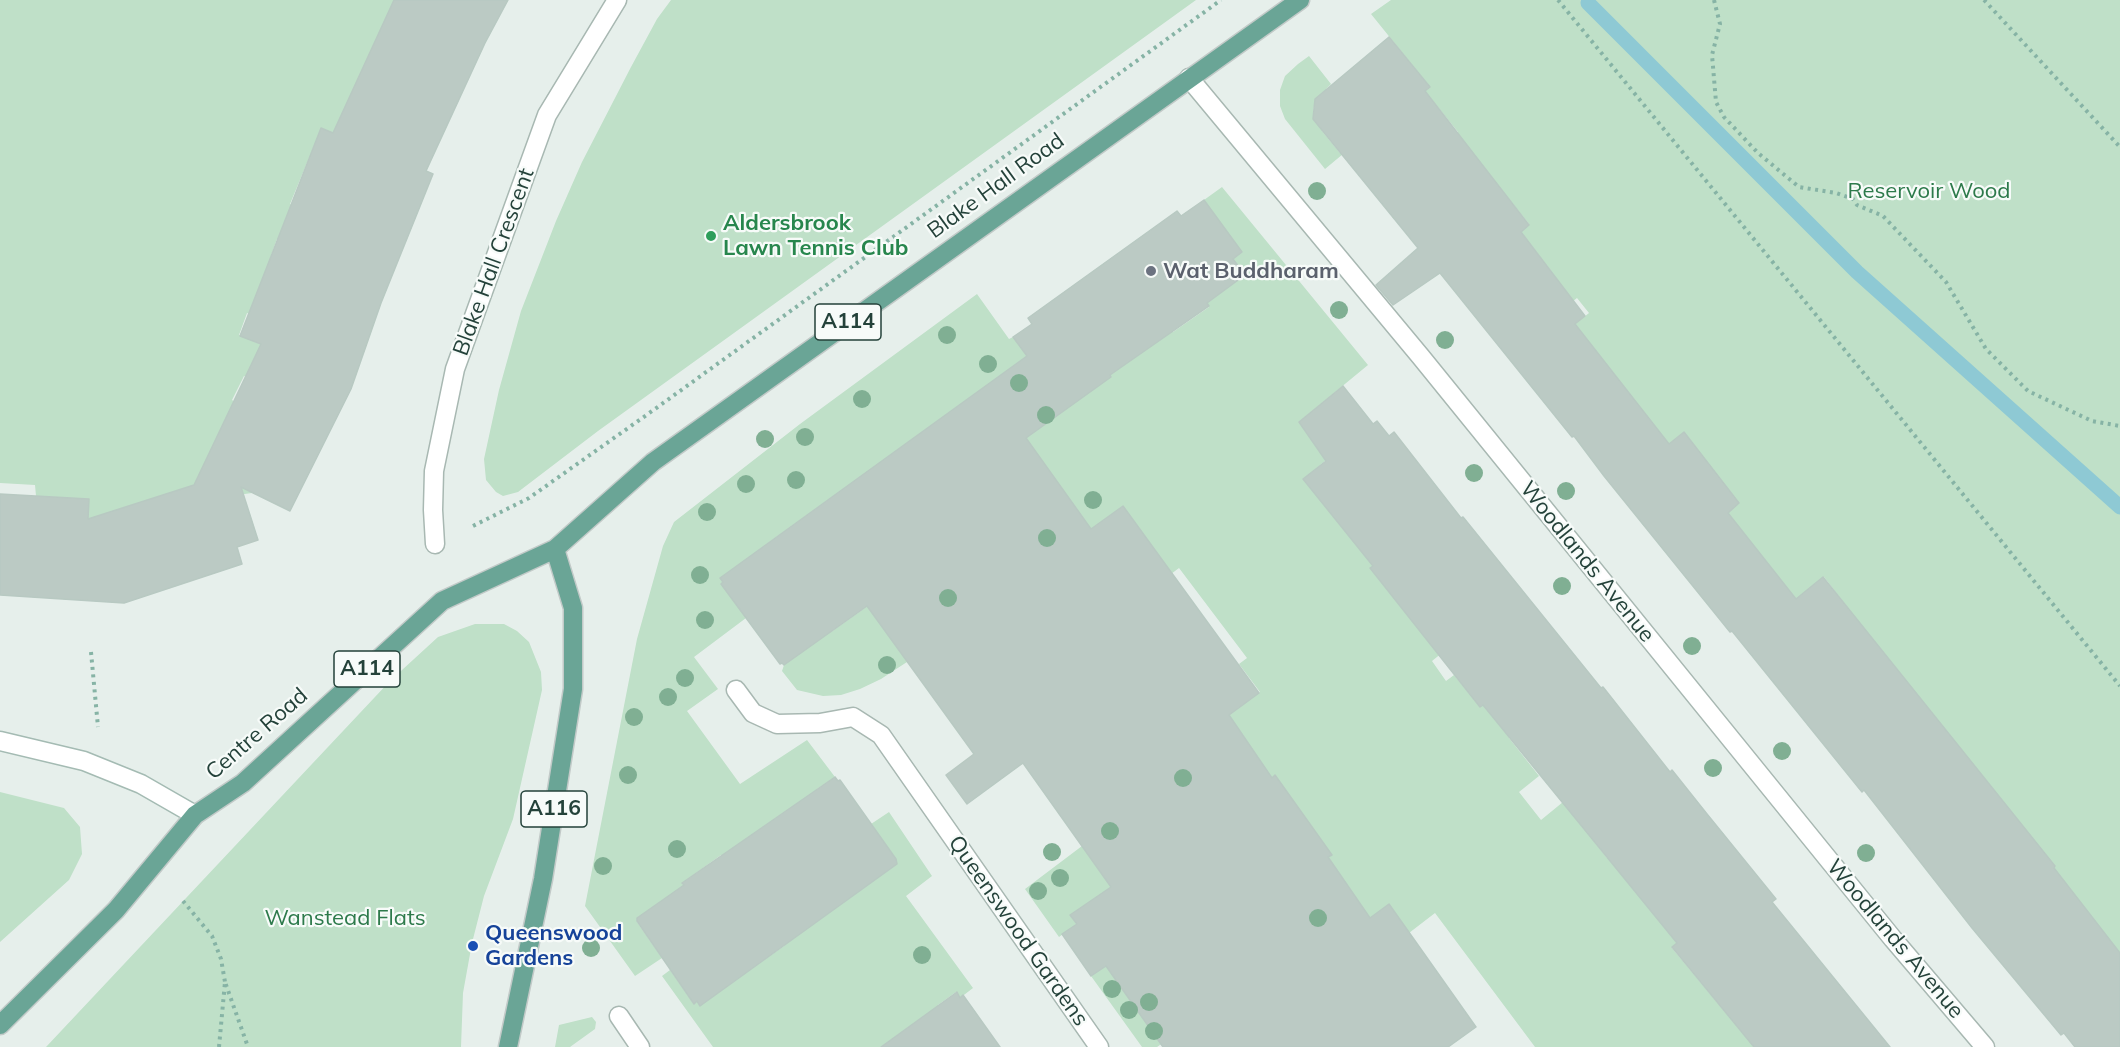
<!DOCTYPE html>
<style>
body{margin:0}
canvas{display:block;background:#e6efeb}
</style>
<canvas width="2120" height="1047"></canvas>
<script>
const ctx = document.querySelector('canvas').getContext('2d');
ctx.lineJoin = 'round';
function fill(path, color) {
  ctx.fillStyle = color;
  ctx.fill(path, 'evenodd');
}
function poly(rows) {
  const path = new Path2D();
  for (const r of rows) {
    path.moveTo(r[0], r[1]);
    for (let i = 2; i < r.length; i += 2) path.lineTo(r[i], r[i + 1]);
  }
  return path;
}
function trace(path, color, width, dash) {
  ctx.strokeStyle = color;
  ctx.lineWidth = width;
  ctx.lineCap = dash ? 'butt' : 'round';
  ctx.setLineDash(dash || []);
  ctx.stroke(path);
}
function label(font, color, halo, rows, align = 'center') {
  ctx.font = font + ' Mulish,sans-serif';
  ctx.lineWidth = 4.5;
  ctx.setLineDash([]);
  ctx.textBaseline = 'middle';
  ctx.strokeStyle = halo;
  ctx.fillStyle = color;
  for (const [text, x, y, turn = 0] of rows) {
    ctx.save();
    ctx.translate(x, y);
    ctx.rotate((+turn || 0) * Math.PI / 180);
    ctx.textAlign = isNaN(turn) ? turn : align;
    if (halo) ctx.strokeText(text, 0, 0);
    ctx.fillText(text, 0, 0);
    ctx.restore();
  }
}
fill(poly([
 [0,0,396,0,385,155,321,129,290,204,321,218,347,265,277,239,269,261,290,268,290,328,247,313,239,335,313,367,265,386,244,376,232,400,235,402,261,475,252,493,111,512,88,519,89,499,36,496,35,485,0,483],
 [671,0,1196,0,598,431,518,492,503,496,496,492,486,480,484,459,499,390,521,311,556,221,582,162,631,67,657,19],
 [1391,0,2120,0,2120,991,2048,872,2055,866,2029,834,1830,637,1855,617,1824,577,1750,636,1700,536,1739,503,1684,432,1621,482,1615,473,1662,435,1608,366,1562,403,1573,326,1589,313,1577,298,1572,302,1496,316,1552,272,1521,232,1529,224,1498,185,1436,150,1458,132,1425,91,1430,87,1371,14],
 [1309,56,1331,84,1326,89,1331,96,1314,106,1313,116,1319,123,1328,126,1322,131,1340,153,1348,147,1349,149,1325,169,1285,119,1280,106,1280,90,1285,76,1298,64],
 [1222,187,1368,365,1300,421,1319,447,1326,460,1304,479,1463,636,1432,661,1446,681,1454,675,1480,707,1504,688,1536,716,1509,738,1539,776,1519,792,1541,820,1563,802,1604,800,1578,821,1607,858,1611,856,1678,943,1672,948,1754,1047,1535,1047,1435,913,1409,933,1193,1046,1182,1030,1157,1047,1142,1047,1091,976,1106,966,1132,1002,1331,861,1328,857,1331,855,1275,776,1120,885,1070,915,1077,924,1059,937,1025,889,1082,846,1071,830,1260,692,1239,664,1247,658,1179,568,1171,574,1123,506,907,662,881,679,860,689,841,695,823,696,797,690,782,671,784,665,827,630,831,632,869,605,871,469,768,543,722,583,746,618,694,657,718,689,687,711,740,784,807,740,835,777,817,789,820,794,787,810,750,836,725,861,721,855,682,883,685,888,637,918,637,922,662,958,635,976,585,906,637,639,663,546,674,522,800,424,977,294,1009,339,1013,337,1050,388,1107,372,1158,311,1173,332,1209,307,1206,302,1245,275,1233,259,1204,200],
 [475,624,504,624,517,631,529,642,541,672,542,690,513,819,484,896,472,943,463,993,461,1047,46,1047,390,681,438,637],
 [0,792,64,808,80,827,82,854,69,880,0,942],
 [889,812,932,876,906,896,973,988,960,998,956,992,938,1005,942,1011,910,1026,881,1047,713,1047,662,976,670,970,693,1003,697,1001,700,1005,784,946,871,824],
 [592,1017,596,1022,595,1029,570,1047,555,1047,559,1025]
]), '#bfe0c8');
trace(poly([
 [1588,3,1857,272,2120,507]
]), '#8ec9d4', 15);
const building = poly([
 [394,0,508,0,485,43,426,171,433,174,381,303,351,389,290,511,241,487,258,540,237,547,242,564,124,603,0,595,0,494,89,499,88,519,194,485,261,344,240,336,321,128,333,133,394,0],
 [1389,37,1430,87,1425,91,1529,225,1521,232,1585,316,1575,324,1669,444,1684,432,1739,503,1728,513,1796,599,1823,577,2055,866,2054,868,2120,953,2120,1047,2075,1047,2064,1033,2061,1035,1972,928,1864,790,1862,792,1732,631,1730,632,1604,476,1574,436,1572,437,1440,273,1393,305,1376,285,1418,248,1313,119,1315,99,1389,37],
 [1204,200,1242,252,1233,259,1245,275,1207,303,1209,306,1110,375,1111,377,1026,438,1091,529,1123,506,1259,693,1229,715,1272,778,1275,775,1332,855,1328,857,1370,918,1389,904,1476,1027,1448,1047,1163,1047,1106,966,1091,976,1062,934,1077,924,1070,915,1111,887,1023,763,967,804,946,775,974,754,867,606,784,665,782,663,780,664,721,584,723,582,720,578,1027,356,1013,337,1032,324,1028,318,1177,211,1181,216,1204,200],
 [1343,386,1373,424,1377,421,1389,436,1394,432,1461,518,1463,517,1601,688,1603,687,1670,772,1672,770,1707,814,1776,899,1772,902,1890,1047,1754,1047,1672,947,1677,943,1483,705,1480,707,1370,568,1373,566,1303,479,1326,461,1299,422,1343,386],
 [835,777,838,781,840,780,896,859,897,864,700,1006,697,1001,694,1004,637,921,637,918,684,885,682,883,835,777],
 [957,992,960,998,963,995,1000,1047,881,1047,957,992]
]);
fill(building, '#bbcac4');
trace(building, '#b8c9c2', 1.5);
const lane = poly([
 [619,1016,640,1047]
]);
const street = poly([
 [1189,78,1421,357,1893,939,1985,1047],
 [435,544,433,510,434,471,455,369,547,115,617,0],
 [736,690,753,713,777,724,820,723,853,717,881,735,1099,1047]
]);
const secondary = poly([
 [0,741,84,761,141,784,195,815]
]);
const primary = poly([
 [0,1025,116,910,195,815,243,783,442,601,555,549,653,462,1300,0],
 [508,1047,543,879,573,689,573,608,555,549]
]);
trace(lane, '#a8b8b2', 21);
trace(street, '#a8b8b2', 21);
trace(secondary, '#a4bbb3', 21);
trace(primary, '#c2cac8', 21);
trace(poly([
 [1558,0,2120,686],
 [1714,0,1720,24,1712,55,1716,102,1724,117,1758,153,1799,187,1836,193,1853,199,1857,205,1883,216,1946,282,1986,349,2028,391,2092,421,2120,426],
 [1984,0,2120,147],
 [473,526,529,498,655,409,1221,0],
 [91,652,98,727],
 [183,901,212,936,221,959,225,982],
 [219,1047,225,982,248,1047]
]), '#86b3a5', 4, [3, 4.5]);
trace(lane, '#fff', 18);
trace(street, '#fff', 18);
trace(secondary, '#fff', 18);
trace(primary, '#6aa596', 18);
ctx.fillStyle = '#80af93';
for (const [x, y] of [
 [1317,191],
 [1339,310],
 [947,335],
 [1445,340],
 [988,364],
 [1019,383],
 [862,399],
 [1046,415],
 [805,437],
 [765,439],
 [1474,473],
 [796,480],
 [746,484],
 [1566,491],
 [1093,500],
 [707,512],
 [1047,538],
 [700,575],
 [1562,586],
 [948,598],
 [705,620],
 [1692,646],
 [887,665],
 [685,678],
 [668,697],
 [634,717],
 [1782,751],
 [1713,768],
 [628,775],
 [1183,778],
 [1110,831],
 [677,849],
 [1052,852],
 [1866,853],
 [603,866],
 [1060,878],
 [1038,891],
 [1318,918],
 [591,948],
 [922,955],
 [1112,989],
 [1149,1002],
 [1129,1010],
 [1154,1031]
]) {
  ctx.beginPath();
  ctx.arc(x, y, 9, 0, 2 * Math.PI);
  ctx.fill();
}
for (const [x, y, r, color] of [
 [711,236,6,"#2e9e5b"],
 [1151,271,6,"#6b7280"],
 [473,946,6,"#1a4fb4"]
]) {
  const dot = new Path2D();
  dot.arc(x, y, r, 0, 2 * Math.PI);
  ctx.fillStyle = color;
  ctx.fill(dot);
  trace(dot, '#f7fbf9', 2);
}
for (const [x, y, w] of [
 [848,322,66],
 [367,669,66],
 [554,809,66]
]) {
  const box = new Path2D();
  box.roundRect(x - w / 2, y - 18, w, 36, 4.5);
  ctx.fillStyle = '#f7fbf9';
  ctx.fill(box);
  trace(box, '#24423a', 1.5);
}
label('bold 21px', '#24423a', null, [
 ["A114",848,322],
 ["A114",367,669],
 ["A116",554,809]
]);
label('22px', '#24423a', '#f7fbf9', [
 ["Blake Hall Road",996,186,-36],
 ["Blake Hall Crescent",494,262,-70],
 ["Woodlands Avenue",1587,562,51],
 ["Centre Road",257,734,-41],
 ["Queenswood Gardens",1018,931,55],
 ["Woodlands Avenue",1895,939,50]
]);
label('22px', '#2d7a4b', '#f7fbf9', [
 ["Reservoir Wood",1929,191],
 ["Wanstead Flats",345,918]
]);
label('bold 22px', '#27864d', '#f7fbf9', [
 ["Aldersbrook",723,223],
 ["Lawn Tennis Club",723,248]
], 'left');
label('bold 22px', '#5b616d', '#f7fbf9', [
 ["Wat Buddharam",1163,271]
], 'left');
label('bold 22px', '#164399', '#f7fbf9', [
 ["Queenswood",485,933],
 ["Gardens",485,958]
], 'left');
</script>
